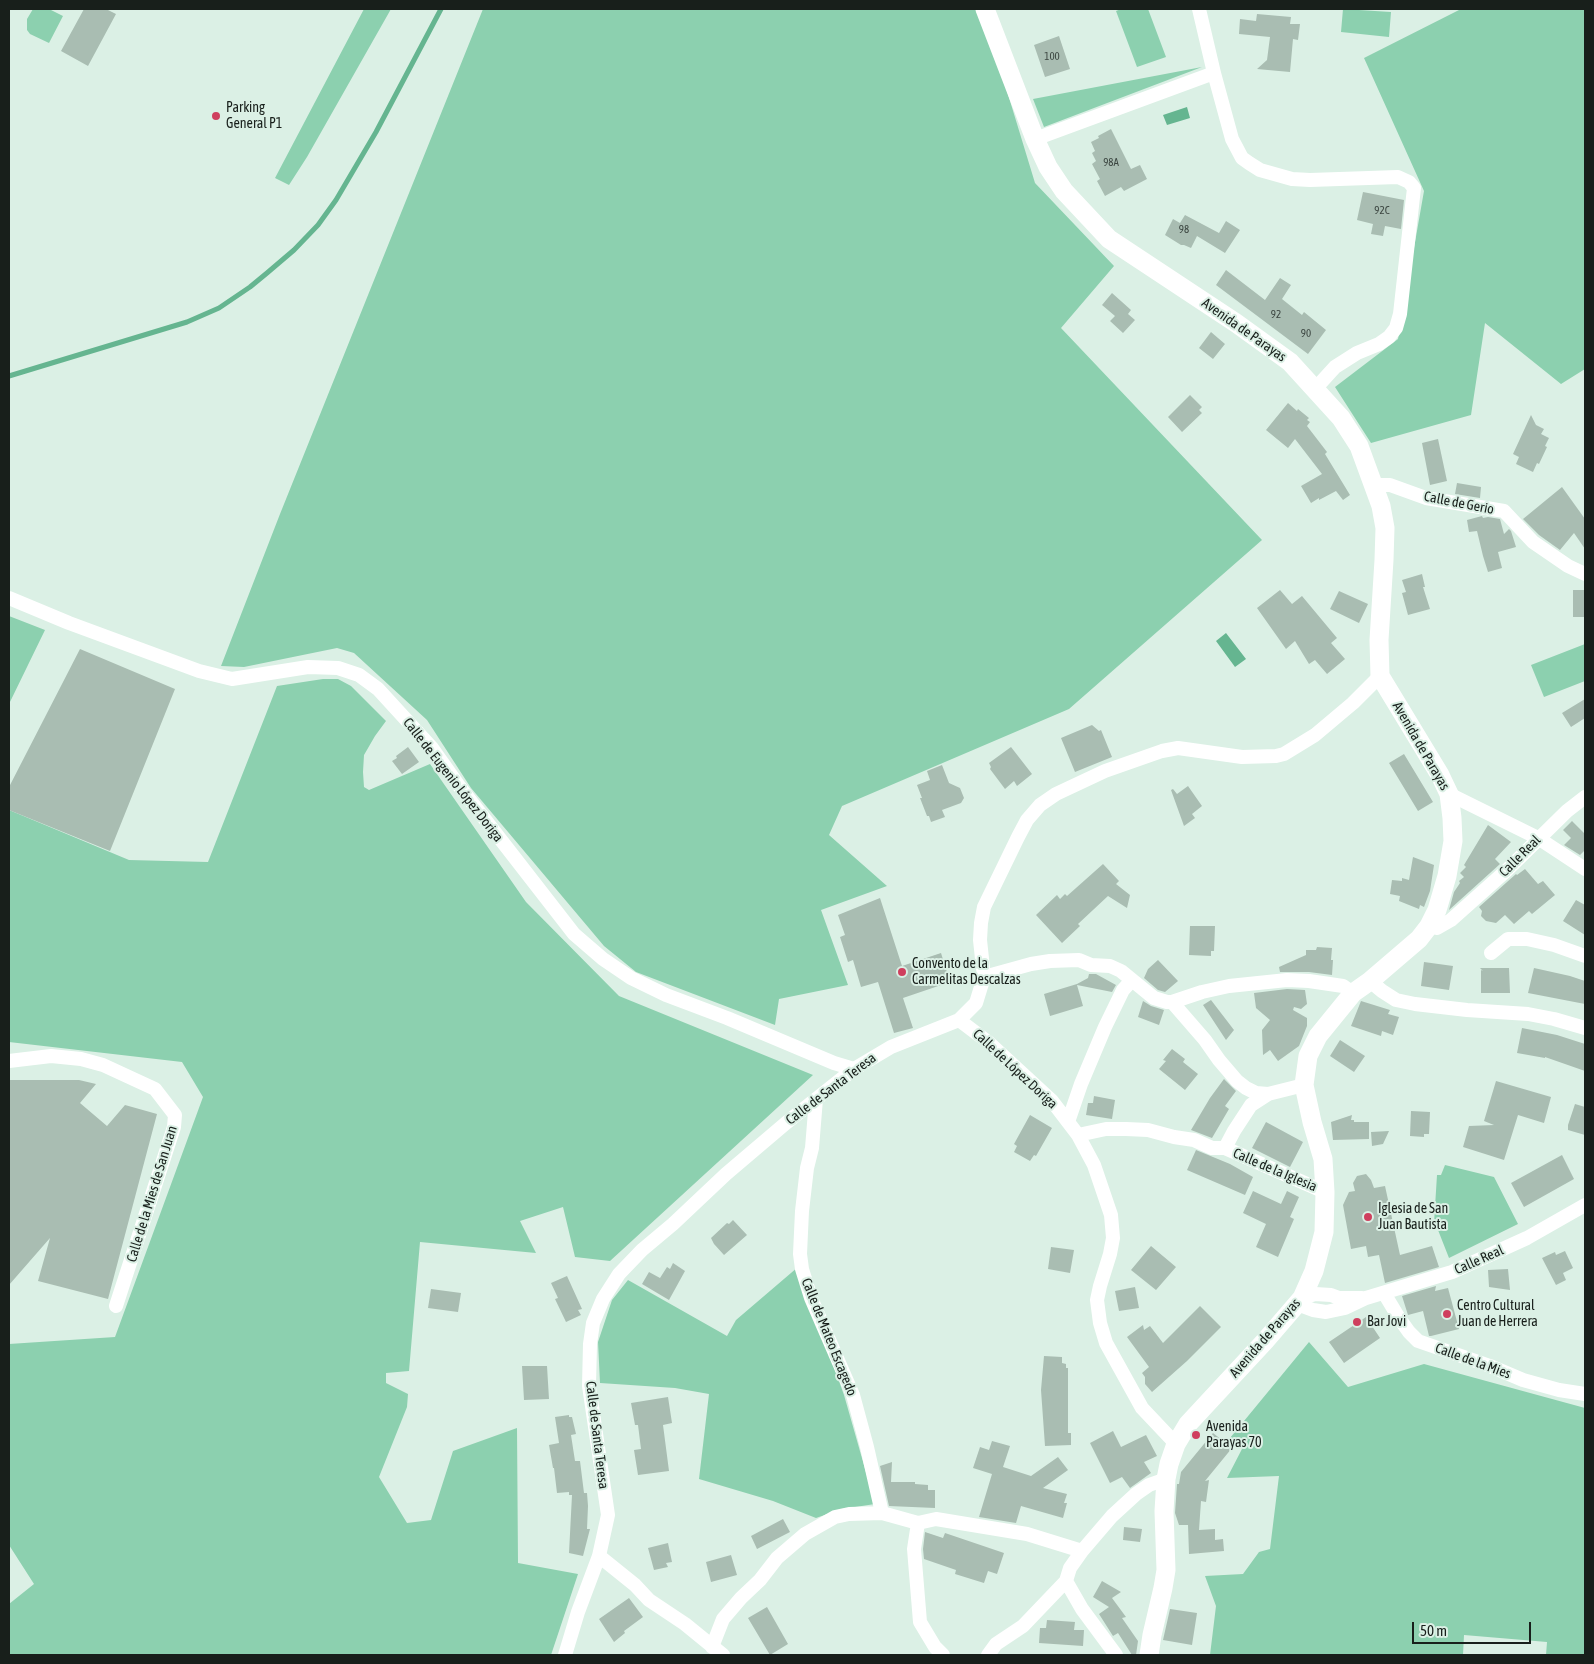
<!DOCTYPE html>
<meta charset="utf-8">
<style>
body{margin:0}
#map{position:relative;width:1594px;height:1664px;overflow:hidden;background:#dbf0e5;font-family:"Asap Condensed",sans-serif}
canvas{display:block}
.frame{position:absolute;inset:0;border:10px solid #181f1b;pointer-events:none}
.scale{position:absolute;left:1412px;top:1622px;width:119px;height:22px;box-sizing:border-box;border:2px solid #181f1b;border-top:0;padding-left:6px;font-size:15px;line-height:18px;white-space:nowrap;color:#181f1b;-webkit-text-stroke:4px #dbf0e5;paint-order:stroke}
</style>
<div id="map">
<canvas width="1594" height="1664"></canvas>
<div class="frame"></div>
<div class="scale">50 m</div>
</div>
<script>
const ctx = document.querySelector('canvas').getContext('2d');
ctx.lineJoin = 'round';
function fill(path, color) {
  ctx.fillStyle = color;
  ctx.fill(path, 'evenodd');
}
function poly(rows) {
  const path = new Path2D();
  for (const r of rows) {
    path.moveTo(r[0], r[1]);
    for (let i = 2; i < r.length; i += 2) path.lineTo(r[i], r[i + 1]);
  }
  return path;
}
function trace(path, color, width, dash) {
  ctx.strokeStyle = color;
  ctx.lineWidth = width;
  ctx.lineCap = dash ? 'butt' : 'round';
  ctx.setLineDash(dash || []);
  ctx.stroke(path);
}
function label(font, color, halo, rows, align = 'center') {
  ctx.font = font + ' "Asap Condensed",sans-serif';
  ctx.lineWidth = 4;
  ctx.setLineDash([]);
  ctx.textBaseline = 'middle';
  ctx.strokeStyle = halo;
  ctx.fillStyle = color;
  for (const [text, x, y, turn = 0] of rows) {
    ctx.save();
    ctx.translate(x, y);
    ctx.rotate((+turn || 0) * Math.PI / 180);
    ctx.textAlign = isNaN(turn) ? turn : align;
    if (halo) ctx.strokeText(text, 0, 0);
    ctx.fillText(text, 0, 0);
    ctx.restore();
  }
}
fill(poly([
 [33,9,49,9,63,16,49,43,30,34,27,30,27,19],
 [364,9,391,9,307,157,289,185,275,178],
 [483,9,982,9,1035,183,1114,266,1061,328,1262,540,1069,709,842,806,829,835,887,886,821,910,848,985,779,999,775,1025,636,972,604,946,471,788,427,720,354,653,337,648,244,667,221,666,280,514],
 [1121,9,1148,9,1166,57,1137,67,1116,11],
 [1343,9,1391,12,1389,37,1341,32],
 [1461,9,1585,9,1585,369,1561,384,1485,323,1471,415,1371,443,1335,387,1398,339,1424,191,1364,58],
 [1202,67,1044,127,1033,99],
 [9,616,45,630,9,704],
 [1585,644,1585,681,1544,697,1531,665],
 [323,679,338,679,351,686,386,721,375,736,364,755,363,772,364,787,369,790,430,764,526,902,619,996,813,1075,610,1261,575,1257,563,1207,520,1221,536,1253,420,1242,409,1371,386,1373,386,1383,408,1394,407,1407,379,1477,407,1523,431,1520,453,1451,517,1428,518,1563,578,1574,551,1655,9,1655,9,1604,34,1584,9,1545,9,1344,115,1337,203,1097,182,1062,9,1042,9,810,129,860,208,862,277,686],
 [1445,1165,1494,1177,1518,1224,1449,1258,1438,1230,1434,1223,1437,1175,1441,1175],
 [798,1267,844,1395,875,1504,842,1509,816,1518,773,1501,699,1479,709,1394,675,1388,600,1383,598,1342,612,1300,628,1280,727,1336,736,1320],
 [1309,1342,1348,1387,1424,1364,1585,1408,1585,1655,1546,1655,1547,1642,1464,1635,1463,1655,1210,1655,1216,1606,1205,1576,1243,1574,1259,1552,1270,1549,1279,1476,1227,1478,1242,1449,1230,1438]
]), '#8cd0af');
fill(poly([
 [1187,107,1190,118,1167,125,1163,115],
 [1226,633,1246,659,1235,667,1216,641]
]), '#65b590');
trace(poly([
 [9,376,187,322,219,308,250,287,267,273,294,250,318,225,336,200,376,132,441,9]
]), '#65b590', 5);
fill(poly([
 [84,9,106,9,116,14,88,66,61,51],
 [1257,14,1291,17,1290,24,1300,24,1298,40,1293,39,1290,72,1257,69,1267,60,1270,37,1239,34,1240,19,1256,21],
 [1059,36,1070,69,1045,77,1034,45],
 [1111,129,1131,169,1140,165,1147,179,1124,191,1121,187,1105,196,1097,181,1100,179,1092,164,1096,161,1092,153,1095,151,1091,142,1099,138,1098,136],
 [1363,192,1404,200,1401,229,1385,226,1383,236,1371,234,1373,224,1357,220],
 [1185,215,1219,233,1226,221,1240,230,1225,253,1197,236,1191,248,1184,245,1181,245,1165,235,1173,219,1180,223],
 [1226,270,1265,300,1280,278,1291,285,1282,299,1302,315,1304,312,1326,330,1308,354,1216,285],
 [1112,293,1131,310,1128,314,1135,320,1123,333,1110,321,1115,316,1102,305],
 [1211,332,1225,344,1213,359,1199,348],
 [1190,395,1202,407,1199,410,1202,413,1182,432,1168,417],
 [1288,403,1297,411,1298,409,1309,418,1307,420,1310,422,1307,426,1327,452,1325,454,1350,495,1343,500,1336,491,1319,500,1319,498,1311,503,1301,486,1322,474,1295,439,1288,448,1266,430],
 [1531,415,1536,425,1544,429,1541,434,1549,438,1545,446,1547,447,1539,464,1537,463,1533,472,1516,464,1519,457,1513,454],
 [1438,439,1447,481,1430,485,1422,443],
 [1457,483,1481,487,1480,498,1455,494],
 [1562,487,1585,519,1585,549,1574,533,1560,550,1539,535,1523,519],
 [1482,516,1483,518,1488,517,1500,519,1504,534,1509,529,1511,531,1516,547,1498,552,1502,568,1488,572,1483,556,1477,531,1469,532,1467,520],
 [1422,574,1425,587,1423,587,1430,609,1408,615,1402,593,1406,592,1402,580],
 [1280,590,1292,604,1302,596,1337,638,1331,643,1345,659,1327,674,1315,660,1309,664,1295,641,1286,649,1257,608],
 [1573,590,1585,590,1585,617,1573,617],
 [1339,591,1368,604,1359,623,1330,609],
 [80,649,175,689,110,851,9,810,9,787],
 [1585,699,1585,718,1571,727,1562,713],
 [1092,725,1099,731,1101,730,1112,757,1075,772,1061,738],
 [408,747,419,762,402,774,392,761,397,758,396,756],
 [1011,747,1032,774,1017,786,1014,781,1005,789,990,769,991,767,989,763],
 [1404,754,1433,802,1418,811,1389,763],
 [942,765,949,783,960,788,964,798,961,803,942,810,945,817,931,822,929,816,927,816,920,798,922,798,917,785,930,780,927,771],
 [1188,786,1202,806,1192,814,1195,818,1184,826,1171,790,1173,789,1177,794],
 [1572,821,1585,834,1585,850,1580,855,1564,845,1571,838,1563,830],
 [1488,825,1511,842,1495,859,1500,864,1449,910,1454,892,1460,883,1459,881,1464,877,1460,873,1466,867,1464,865],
 [1413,857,1434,865,1430,891,1424,907,1420,905,1419,909,1399,901,1400,896,1390,894,1392,880,1402,881,1402,878,1409,880],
 [1103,864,1119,881,1116,884,1130,895,1127,908,1108,896,1078,924,1080,926,1062,943,1036,915,1057,895,1060,899,1065,894,1067,896],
 [1525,869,1538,884,1543,881,1555,895,1532,914,1529,911,1514,924,1505,915,1496,923,1486,921,1481,916,1482,911,1479,907,1516,874,1517,875],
 [880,898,902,966,941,953,950,982,903,998,913,1028,894,1033,878,982,861,987,853,960,848,962,840,937,845,935,838,915],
 [1576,900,1585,905,1585,935,1563,921],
 [1190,926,1215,926,1214,951,1211,951,1211,956,1189,955],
 [1317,947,1332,948,1331,960,1333,960,1332,975,1309,972,1280,972,1279,967,1306,955,1306,950,1316,950],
 [1158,960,1178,981,1165,992,1158,990,1144,978,1148,969],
 [1424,962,1453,966,1449,990,1421,986],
 [1480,968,1509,968,1510,993,1481,993,1481,970,1483,971],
 [1534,968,1570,976,1585,981,1585,1004,1528,993],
 [1089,974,1096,974,1116,985,1112,992,1077,985,1083,1006,1050,1016,1044,994,1077,984,1088,978],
 [1287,989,1305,990,1307,1004,1301,1009,1294,1007,1293,1010,1307,1018,1307,1026,1299,1046,1278,1061,1270,1050,1263,1055,1262,1030,1270,1020,1256,1008,1254,993],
 [1211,1000,1234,1030,1226,1040,1203,1005],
 [1143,1001,1151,1006,1164,1010,1159,1025,1138,1017],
 [1361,1001,1390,1010,1388,1014,1399,1017,1393,1035,1382,1031,1381,1036,1351,1026],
 [1522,1028,1557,1035,1585,1044,1585,1071,1545,1057,1545,1058,1517,1053],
 [1340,1040,1365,1056,1354,1072,1330,1056],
 [1172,1049,1185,1059,1183,1062,1198,1074,1185,1090,1159,1069,1166,1061,1163,1060],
 [1224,1079,1236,1091,1225,1106,1229,1109,1212,1138,1191,1130,1210,1098],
 [9,1080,79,1080,96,1084,80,1103,107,1126,125,1105,157,1114,108,1299,38,1281,50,1238,9,1285],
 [1496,1081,1551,1097,1544,1123,1518,1115,1504,1160,1463,1147,1469,1126,1494,1125,1484,1121],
 [1094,1096,1115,1100,1112,1119,1086,1115,1088,1103,1093,1103],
 [1575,1104,1585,1107,1585,1135,1568,1130,1568,1125],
 [1411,1111,1430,1112,1429,1134,1424,1134,1424,1137,1410,1136],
 [1030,1115,1052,1128,1036,1156,1034,1155,1030,1161,1014,1152,1017,1146,1014,1144],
 [1352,1115,1351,1120,1354,1120,1354,1122,1369,1122,1369,1139,1333,1140,1331,1122],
 [1266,1122,1303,1142,1290,1167,1252,1148],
 [1389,1131,1383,1144,1372,1146,1371,1132],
 [1196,1150,1230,1164,1253,1177,1245,1195,1187,1170],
 [1562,1155,1574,1179,1524,1207,1511,1183],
 [1366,1174,1371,1180,1374,1188,1385,1186,1400,1255,1432,1246,1439,1267,1385,1283,1379,1255,1368,1257,1366,1246,1351,1249,1343,1205,1349,1192,1355,1191,1353,1183,1357,1176],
 [1253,1191,1281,1204,1287,1191,1299,1197,1290,1217,1294,1219,1278,1257,1256,1247,1266,1224,1243,1213],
 [733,1220,747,1235,724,1255,714,1244,711,1238,727,1223,729,1224],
 [1151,1246,1176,1267,1156,1290,1131,1270],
 [1051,1247,1074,1250,1070,1273,1048,1269],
 [1565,1251,1573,1268,1563,1273,1566,1280,1556,1285,1542,1258,1555,1252,1556,1255],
 [673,1263,685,1271,669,1300,642,1284,649,1272,660,1278,667,1267,670,1269],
 [1508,1269,1510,1290,1489,1287,1488,1270],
 [567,1276,582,1309,578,1310,581,1315,566,1322,555,1299,558,1298,551,1283],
 [1436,1286,1435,1291,1448,1288,1459,1329,1431,1336,1429,1336,1423,1311,1408,1315,1402,1296],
 [1135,1287,1139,1308,1119,1311,1115,1291],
 [431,1289,461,1293,458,1312,428,1308],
 [1200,1306,1221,1327,1187,1361,1152,1392,1145,1384,1145,1377,1142,1373,1149,1367,1127,1337,1143,1325,1144,1330,1150,1326,1163,1343],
 [1366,1317,1380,1338,1344,1363,1329,1342],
 [1044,1356,1062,1357,1062,1363,1066,1364,1066,1368,1068,1368,1068,1433,1071,1433,1071,1445,1045,1446,1041,1390],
 [522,1366,547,1366,549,1399,524,1400],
 [668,1397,672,1423,663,1425,669,1471,638,1475,634,1450,641,1449,638,1425,635,1425,631,1403],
 [569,1415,569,1417,572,1417,576,1434,571,1435,575,1461,580,1461,584,1493,587,1493,588,1506,587,1529,590,1529,583,1556,569,1553,572,1495,569,1495,569,1492,557,1493,554,1468,553,1468,549,1445,559,1443,555,1417],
 [1113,1431,1121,1447,1146,1435,1157,1456,1144,1462,1151,1473,1130,1488,1122,1477,1110,1483,1090,1443],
 [1213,1433,1232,1448,1205,1481,1209,1480,1206,1502,1201,1501,1199,1530,1215,1529,1215,1540,1223,1539,1224,1551,1189,1554,1188,1525,1179,1525,1175,1513,1177,1484,1179,1484,1181,1472],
 [992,1441,1010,1446,1003,1467,1031,1476,1058,1457,1068,1470,1043,1488,1067,1494,1064,1503,1067,1503,1063,1518,1021,1506,1016,1523,979,1517,992,1474,973,1468,980,1447,989,1450],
 [892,1462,891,1482,915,1482,915,1484,928,1485,928,1490,935,1490,935,1508,889,1506,880,1466],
 [783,1519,790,1532,757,1549,751,1536],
 [1124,1527,1142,1529,1140,1542,1123,1540],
 [925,1532,943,1538,945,1533,1004,1553,997,1574,988,1571,984,1583,955,1574,956,1570,924,1559,923,1549],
 [668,1543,672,1562,666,1563,668,1567,654,1570,648,1548],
 [731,1555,737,1575,711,1582,706,1562],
 [1102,1581,1121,1592,1112,1598,1126,1617,1122,1618,1138,1641,1136,1655,1132,1655,1118,1633,1113,1636,1099,1614,1109,1607,1093,1597],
 [629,1598,643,1617,624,1631,625,1633,614,1642,599,1619],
 [767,1607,788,1644,770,1655,748,1618],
 [1170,1609,1197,1613,1192,1645,1163,1640],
 [1047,1620,1075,1622,1074,1630,1084,1630,1083,1646,1039,1643,1040,1628,1046,1628]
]), '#a9bdb2');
trace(poly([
 [1199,9,1214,73,1232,139,1242,158,1249,163,1260,170,1292,179,1310,180,1398,177,1409,182,1414,188,1400,314,1396,328,1389,337,1379,344,1357,353,1335,367,1315,389],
 [1035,139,1214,73],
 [1373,485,1390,485,1426,498,1504,511,1533,542,1568,566,1585,574],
 [9,598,69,623,199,671,232,679,308,667,338,668,359,675,378,689,432,748,459,786,574,934,603,959,631,978,666,995,727,1018,834,1063,854,1069],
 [1449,794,1538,838,1585,869],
 [1429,926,1437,928,1451,920,1507,870,1567,811,1585,797],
 [1491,953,1508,939,1527,939,1554,945,1585,956],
 [984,977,1031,964,1050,961,1079,960,1091,965,1110,966,1121,971,1154,998,1167,1002,1172,1002,1202,992,1229,986,1287,980,1309,981,1343,986,1353,993],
 [1370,981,1382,991,1396,1000,1415,1004,1467,1010,1528,1014,1554,1019,1585,1028],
 [1172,1002,1205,1040,1219,1060,1237,1081,1246,1088,1256,1093,1268,1094,1304,1085],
 [959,1020,988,1042,1052,1101,1078,1135,1094,1165,1111,1215,1113,1238,1110,1254,1100,1286,1097,1300,1100,1323,1106,1343,1142,1408,1176,1444],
 [9,1061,51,1056,81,1059,103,1065,155,1089,175,1115,174,1127,116,1306],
 [816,1099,812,1148,807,1168,802,1211,800,1254,802,1269,811,1298,853,1395,867,1447,882,1513],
 [1068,1122,1081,1084,1105,1027,1123,990,1132,980],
 [1078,1135,1106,1129,1126,1129,1148,1130,1174,1137,1194,1140,1212,1148,1225,1148,1325,1192],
 [1225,1148,1234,1131,1251,1105,1268,1094],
 [1384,1293,1399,1318,1409,1332,1418,1341,1490,1366,1523,1380,1559,1390,1585,1394],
 [1302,1298,1315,1294,1331,1295,1339,1298,1362,1298],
 [1297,1304,1313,1310,1326,1312,1345,1308,1366,1298,1452,1272,1527,1238,1585,1205],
 [918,1523,914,1549,920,1622,935,1647,943,1655],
 [599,1556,635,1585,649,1600,685,1624,723,1655],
 [1066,1581,1082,1609,1116,1655],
 [712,1647,723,1619,741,1598,760,1580,777,1558,805,1534,835,1517,849,1514,882,1513,918,1523,936,1519,1027,1534,1082,1551],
 [565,1655,578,1612,599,1556,608,1515,589,1386,590,1344,593,1323,603,1299,619,1274,642,1250,673,1224,726,1174,786,1123,854,1069,891,1047,959,1020,976,1003,984,977,980,940,981,923,984,907,1018,837,1027,820,1040,805,1056,794,1105,771,1162,751,1178,748,1242,757,1276,756,1284,754,1315,735,1353,703,1380,676],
 [988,1655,996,1644,1023,1626,1066,1581,1070,1568,1082,1551,1112,1516,1136,1494,1149,1485,1166,1479]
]), '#fff', 14);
trace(poly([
 [985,9,1035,139,1048,167,1064,191,1109,239,1236,323,1290,362,1341,418,1359,446,1381,506,1385,528,1384,560,1379,640,1380,676,1440,775,1449,794,1452,818,1453,841,1447,876,1437,910,1429,926,1419,939,1370,981,1353,993,1318,1036,1308,1056,1304,1085,1312,1122,1323,1159,1325,1192,1324,1232,1314,1271,1302,1298,1265,1341,1188,1424,1176,1444,1169,1464,1166,1479,1164,1511,1166,1570,1163,1588,1152,1635,1149,1655]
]), '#fff', 19);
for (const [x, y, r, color] of [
 [216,116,5,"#cf3f5e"],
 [902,972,5,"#cf3f5e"],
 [1368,1217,5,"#cf3f5e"],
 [1447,1314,5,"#cf3f5e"],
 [1357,1322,5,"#cf3f5e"],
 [1196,1435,5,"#cf3f5e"]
]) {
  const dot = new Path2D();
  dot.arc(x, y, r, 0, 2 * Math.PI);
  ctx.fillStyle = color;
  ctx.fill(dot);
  trace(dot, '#dbf0e5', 2);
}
label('11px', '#3c4641', null, [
 ["100",1052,57],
 ["98A",1111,163],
 ["92C",1382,211],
 ["98",1184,230],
 ["92",1276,315],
 ["90",1306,334]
]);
label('14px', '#181f1b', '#dbf0e5', [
 ["Parking",226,108],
 ["General P1",226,124],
 ["Convento de la",912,964],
 ["Carmelitas Descalzas",912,980],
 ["Iglesia de San",1378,1209],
 ["Juan Bautista",1378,1225],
 ["Centro Cultural",1457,1306],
 ["Juan de Herrera",1457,1322],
 ["Bar Jovi",1367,1322],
 ["Avenida",1206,1427],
 ["Parayas 70",1206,1443]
], 'left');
label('14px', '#181f1b', '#dbf0e5', [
 ["Avenida de Parayas",1244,330,35],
 ["Calle de Gerio",1459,503,11],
 ["Avenida de Parayas",1421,746,60],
 ["Calle de Eugenio López Doriga",453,780,52],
 ["Calle Real",1520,856,-45],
 ["Calle de López Doriga",1015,1069,43],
 ["Calle de Santa Teresa",831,1089,-37],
 ["Calle de la Iglesia",1275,1170,23],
 ["Calle de la Mies de San Juan",152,1194,-73],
 ["Calle Real",1479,1260,-24],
 ["Calle de Mateo Escagedo",829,1337,68],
 ["Avenida de Parayas",1265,1338,-49],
 ["Calle de la Mies",1473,1361,20],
 ["Calle de Santa Teresa",597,1435,83]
]);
</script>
